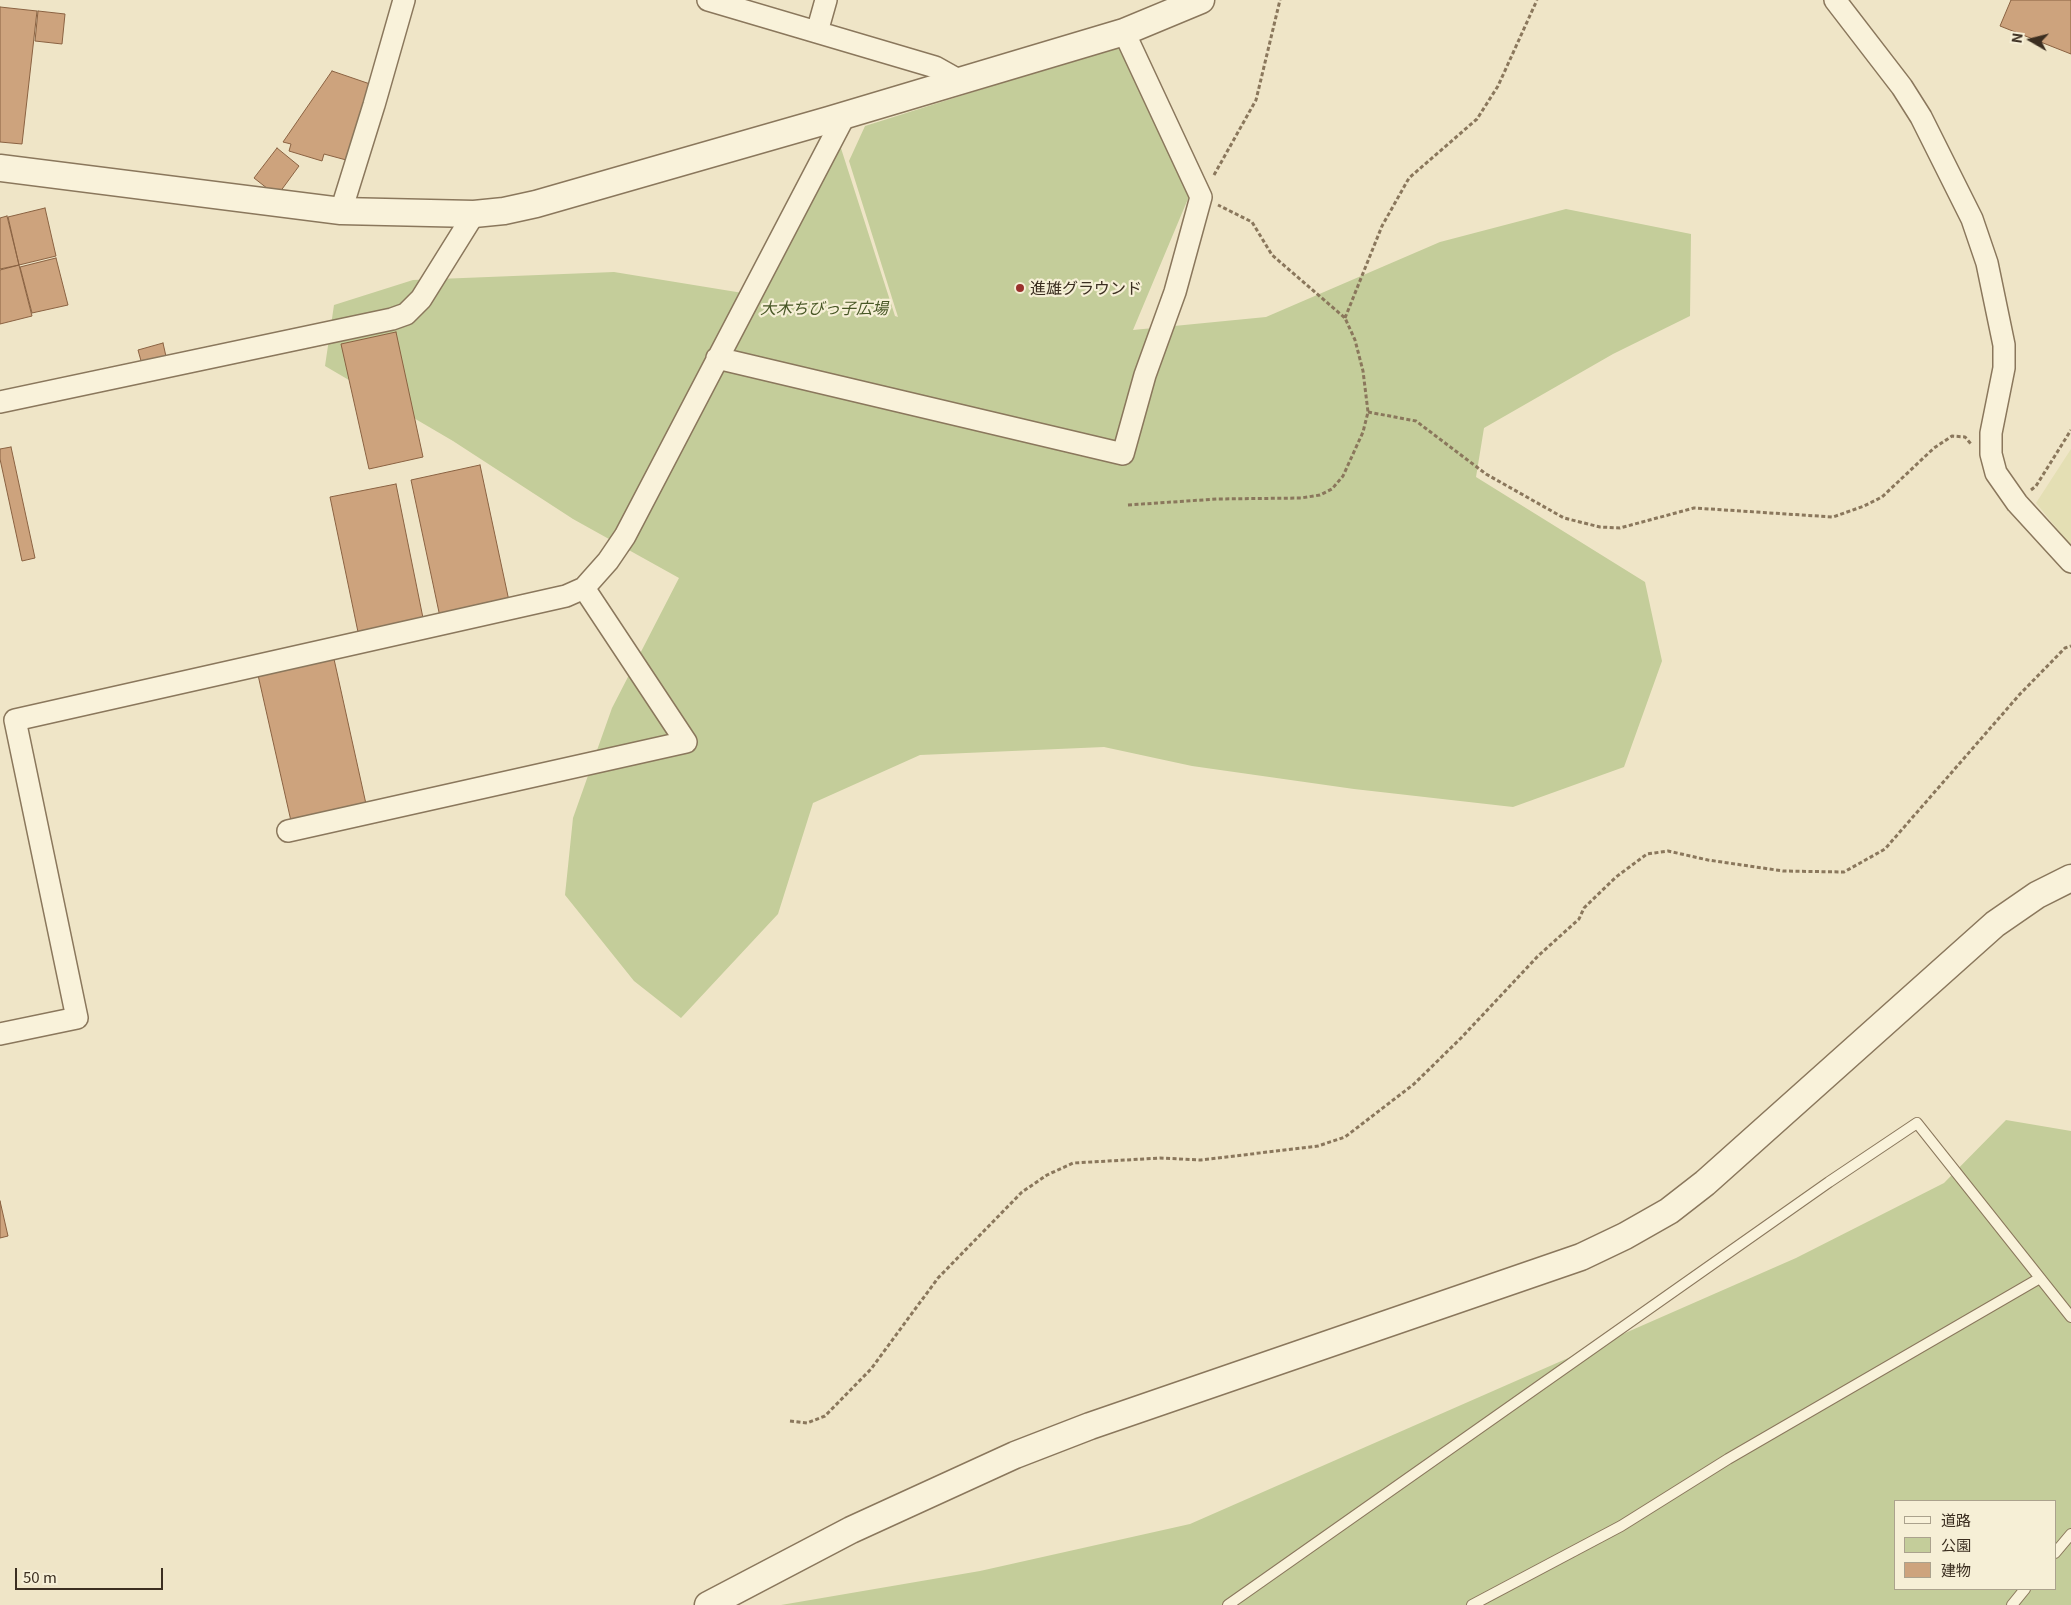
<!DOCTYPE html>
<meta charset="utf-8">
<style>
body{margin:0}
#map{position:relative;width:2071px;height:1605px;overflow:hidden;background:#efe5c7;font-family:Georgia,"Noto Sans JP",serif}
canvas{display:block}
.legend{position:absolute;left:1894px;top:1500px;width:162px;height:90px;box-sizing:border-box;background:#f6efd6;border:1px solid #aba28d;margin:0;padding:6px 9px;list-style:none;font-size:15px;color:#3b2e20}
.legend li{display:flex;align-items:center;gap:10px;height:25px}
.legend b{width:25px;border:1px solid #aba28d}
.north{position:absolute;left:2006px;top:15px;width:50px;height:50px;-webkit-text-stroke:4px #f6efd6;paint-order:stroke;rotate:278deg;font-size:14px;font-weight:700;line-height:20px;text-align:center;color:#3b2e20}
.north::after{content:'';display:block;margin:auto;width:18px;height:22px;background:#3b2e20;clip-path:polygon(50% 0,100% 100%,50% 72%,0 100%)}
.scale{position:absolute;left:15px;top:1568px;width:148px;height:22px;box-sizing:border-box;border:2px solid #3b2e20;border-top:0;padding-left:6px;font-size:15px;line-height:18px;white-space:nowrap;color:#3b2e20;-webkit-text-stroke:4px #f6efd6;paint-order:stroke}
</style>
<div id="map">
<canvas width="2071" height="1605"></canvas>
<ul class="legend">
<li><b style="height:6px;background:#f9f2da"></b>道路</li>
<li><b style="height:14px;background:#c4cd9a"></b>公園</li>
<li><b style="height:14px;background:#cda37d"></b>建物</li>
</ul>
<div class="north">N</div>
<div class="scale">50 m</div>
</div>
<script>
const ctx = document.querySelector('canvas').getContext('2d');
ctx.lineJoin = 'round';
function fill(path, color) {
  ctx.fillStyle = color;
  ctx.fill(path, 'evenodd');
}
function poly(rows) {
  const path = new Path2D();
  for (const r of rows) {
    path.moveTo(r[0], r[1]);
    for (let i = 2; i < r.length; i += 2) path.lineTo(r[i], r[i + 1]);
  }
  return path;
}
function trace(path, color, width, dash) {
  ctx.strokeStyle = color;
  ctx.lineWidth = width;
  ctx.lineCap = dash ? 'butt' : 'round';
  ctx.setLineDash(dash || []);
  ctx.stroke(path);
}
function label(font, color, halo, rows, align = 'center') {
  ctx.font = font + ' Georgia,"Noto Sans JP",serif';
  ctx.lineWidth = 4.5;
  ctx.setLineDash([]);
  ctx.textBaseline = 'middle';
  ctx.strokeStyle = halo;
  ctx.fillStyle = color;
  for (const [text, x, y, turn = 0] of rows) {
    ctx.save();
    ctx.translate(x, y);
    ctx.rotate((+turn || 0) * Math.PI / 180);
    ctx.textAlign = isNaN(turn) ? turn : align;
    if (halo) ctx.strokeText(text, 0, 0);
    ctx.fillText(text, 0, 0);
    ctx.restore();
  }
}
fill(poly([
 [2071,449,2071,546,2036,503]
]), '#e4dfb4');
fill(poly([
 [1119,46,1190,194,1133,330,1266,317,1440,242,1566,209,1691,234,1690,316,1613,354,1484,428,1476,477,1645,582,1662,661,1624,767,1513,807,1354,789,1192,766,1104,747,920,755,813,803,778,914,681,1018,634,981,565,895,573,818,612,708,679,578,573,519,453,441,325,366,334,305,413,280,614,272,755,295,838,139,895,316,898,317,849,161,865,126],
 [2006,1120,2071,1131,2071,1605,781,1605,980,1571,1190,1524,1796,1258,1944,1183],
 [1895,1501,2055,1501,2055,1589,1895,1589]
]), '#c4cd9a');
const building = poly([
 [2011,0,2071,0,2071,54,2000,26,2011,0],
 [0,7,37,11,22,144,0,142,0,7],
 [38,11,65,14,62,44,35,41,38,11],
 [332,71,373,85,350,161,324,154,322,161,289,151,291,144,283,142,332,71],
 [277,148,299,166,277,196,254,178,277,148],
 [45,208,56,256,19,265,8,217,45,208],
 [7,216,19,265,0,269,0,218,7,216],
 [56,258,68,305,32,313,20,267,56,258],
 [19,265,32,316,0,324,0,270,19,265],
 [396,332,423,457,369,469,341,344,396,332],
 [163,343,167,361,143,368,138,350,163,343],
 [11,447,35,558,22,561,0,459,0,449,11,447],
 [480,465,509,601,440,617,411,480,480,465],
 [396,484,423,618,358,632,330,497,396,484],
 [334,659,366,804,291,821,258,675,334,659],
 [0,1201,8,1236,0,1238,0,1201]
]);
fill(building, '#cda37d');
trace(building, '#8a6242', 1);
const service = poly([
 [2055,1553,2071,1534],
 [1228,1605,1829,1182,1917,1123,2071,1317],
 [1472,1605,1621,1526,1728,1459,2040,1278],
 [2012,1605,2025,1589]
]);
const minor = poly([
 [708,0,935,67,960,81],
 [1835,0,1902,87,1921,117,1972,219,1987,263,2004,345,2004,368,1991,433,1991,454,1996,473,2017,503,2071,562],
 [817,32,826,0],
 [341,211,374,105,404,0],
 [717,358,1123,454,1145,375,1175,292,1201,197,1124,32],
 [0,402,392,319,406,314,421,299,474,214],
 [288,831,686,742,584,588],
 [0,1034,77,1018,15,720,566,596,584,588,608,561,625,536,845,115]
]);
const tertiary = poly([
 [0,168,341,211,474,214,504,211,536,204,829,120,1124,32,1201,0],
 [708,1605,851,1530,1015,1455,1090,1426,1581,1257,1625,1236,1669,1211,1705,1183,1995,924,2037,895,2071,878]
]);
trace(service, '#8a775c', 12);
trace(minor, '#8a775c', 24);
trace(tertiary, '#8a775c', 29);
trace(poly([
 [1214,175,1256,100,1280,0],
 [1345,318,1382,226,1409,178,1477,119,1498,86,1537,0],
 [1368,412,1416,421,1486,474,1564,518,1600,527,1620,528,1694,508,1833,517,1864,506,1882,497,1934,448,1952,436,1965,437,1971,444],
 [2031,490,2036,486,2071,430],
 [1128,505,1217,499,1301,498,1320,495,1332,489,1343,476,1363,432,1368,412,1363,371,1355,340,1345,318,1272,255,1252,222,1218,205],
 [790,1421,807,1423,825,1416,871,1369,938,1278,1022,1192,1047,1175,1073,1163,1160,1158,1201,1160,1318,1146,1345,1137,1414,1084,1461,1038,1538,956,1579,919,1584,908,1616,877,1647,854,1668,851,1708,860,1783,871,1844,872,1885,849,2020,694,2065,648,2071,646]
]), '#8a775c', 3, [4, 2.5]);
trace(service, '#f9f2da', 10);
trace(minor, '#f9f2da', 21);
trace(tertiary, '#f9f2da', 26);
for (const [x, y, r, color] of [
 [1020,288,5,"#9a312c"]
]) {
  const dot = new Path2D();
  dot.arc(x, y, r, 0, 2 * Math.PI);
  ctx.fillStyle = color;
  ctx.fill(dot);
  trace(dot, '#f6efd6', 2);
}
label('16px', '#3b2e20', '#f6efd6', [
 ["進雄グラウンド",1030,288]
], 'left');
label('italic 16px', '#485726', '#f6efd6', [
 ["大木ちびっ子広場",824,308]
]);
</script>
